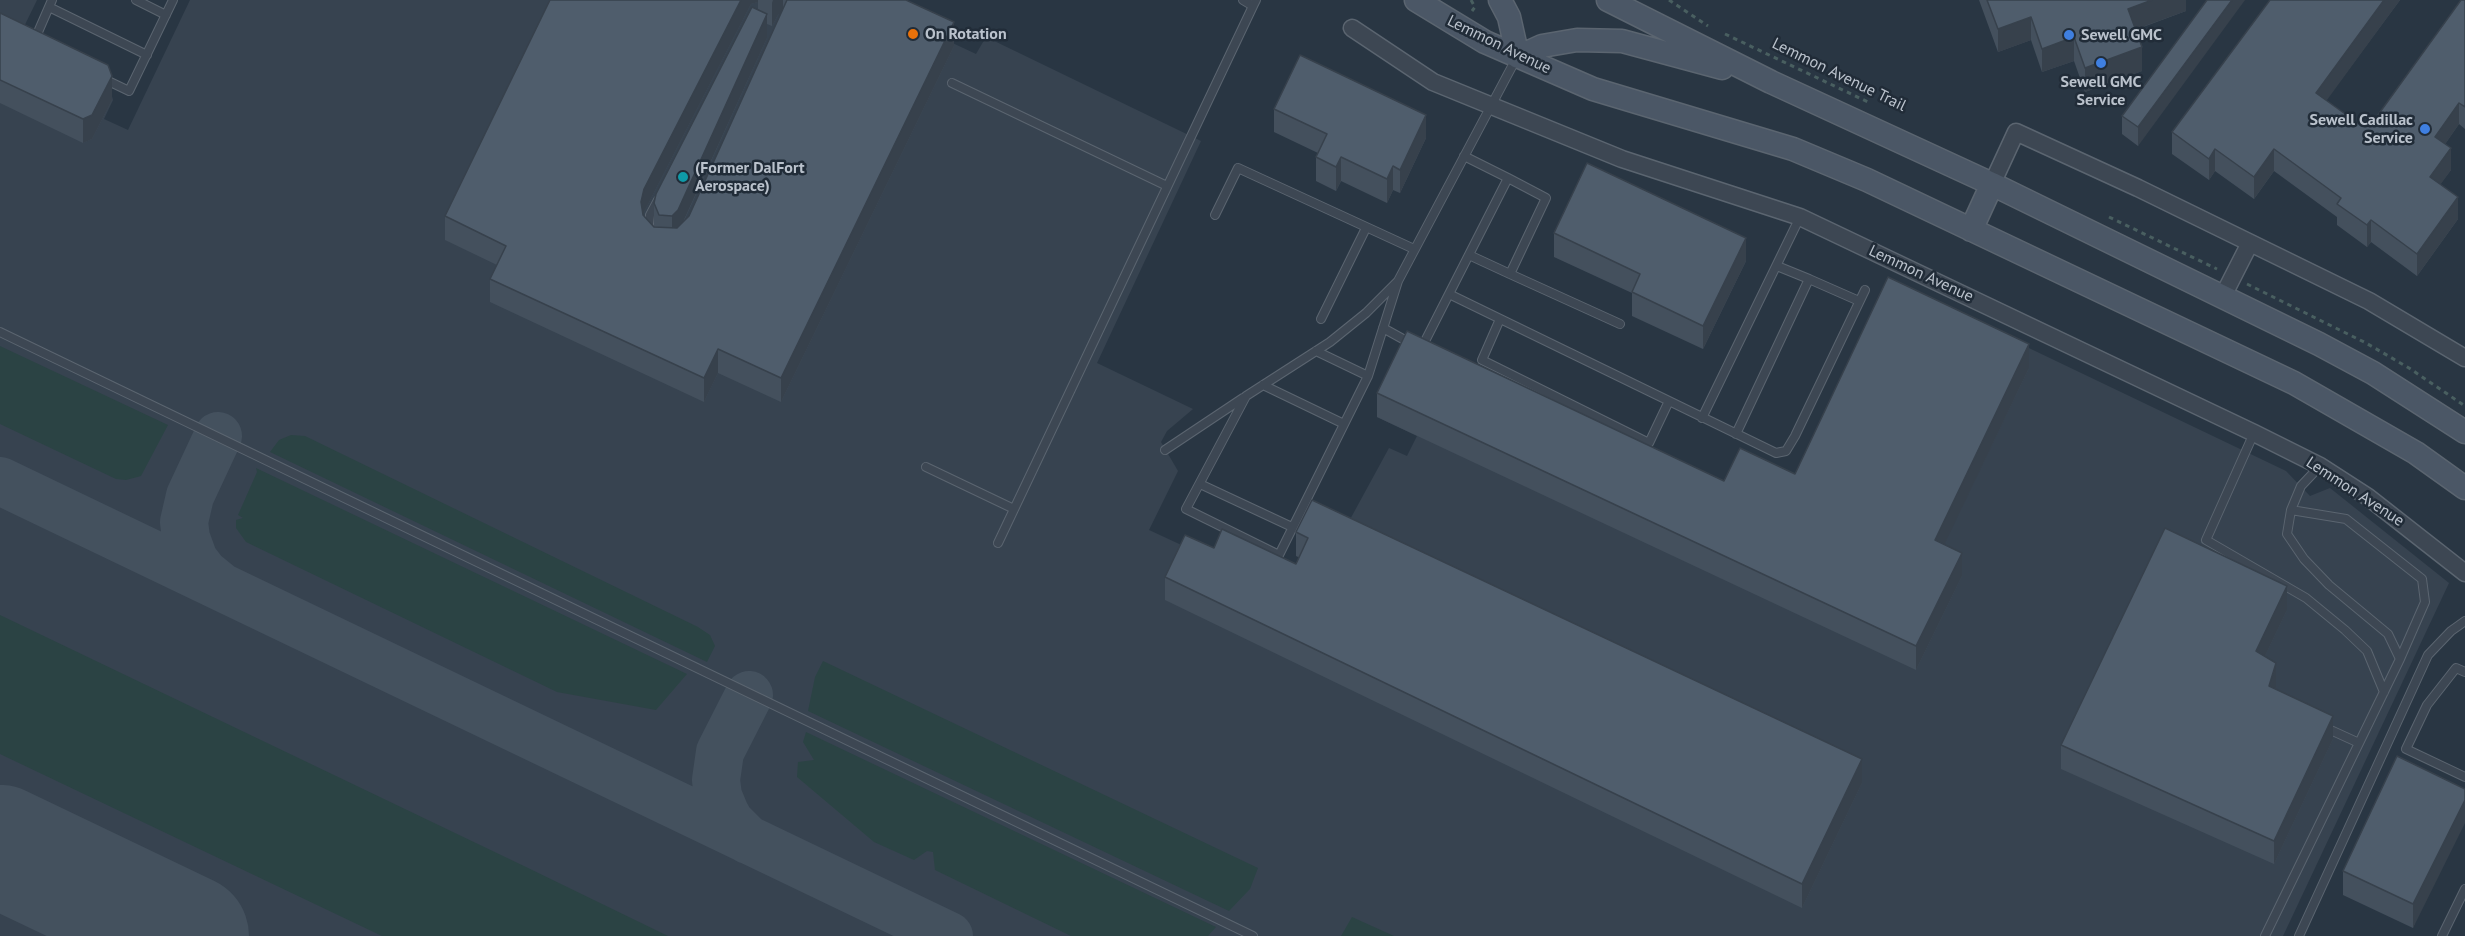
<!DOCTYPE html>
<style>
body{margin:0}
canvas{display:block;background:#293643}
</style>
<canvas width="2465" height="936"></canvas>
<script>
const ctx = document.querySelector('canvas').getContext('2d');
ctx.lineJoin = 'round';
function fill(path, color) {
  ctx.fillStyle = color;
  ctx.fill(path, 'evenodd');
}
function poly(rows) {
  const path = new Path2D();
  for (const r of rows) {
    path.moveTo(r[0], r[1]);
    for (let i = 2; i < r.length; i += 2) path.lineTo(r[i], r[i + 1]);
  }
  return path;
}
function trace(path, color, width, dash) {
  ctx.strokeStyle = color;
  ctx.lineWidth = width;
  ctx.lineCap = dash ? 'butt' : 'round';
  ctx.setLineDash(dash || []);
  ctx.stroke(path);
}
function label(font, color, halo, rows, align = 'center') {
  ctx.font = font + ' "PT Sans",sans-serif';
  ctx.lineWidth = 5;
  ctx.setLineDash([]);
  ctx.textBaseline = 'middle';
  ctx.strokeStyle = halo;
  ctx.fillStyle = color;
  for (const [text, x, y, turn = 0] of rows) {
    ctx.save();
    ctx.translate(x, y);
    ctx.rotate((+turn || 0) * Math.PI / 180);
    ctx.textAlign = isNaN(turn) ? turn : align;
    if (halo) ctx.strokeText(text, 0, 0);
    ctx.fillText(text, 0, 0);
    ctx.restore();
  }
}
fill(poly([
 [0,0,37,0,16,43,110,89,113,100,104,119,128,130,190,0,890,0,884,11,976,54,986,37,1201,141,1097,363,1193,409,1167,431,1161,442,1178,471,1149,530,1218,562,1296,587,1308,562,1296,556,1312,523,1341,536,1389,448,1407,456,1417,436,1377,417,1407,354,1723,504,1794,496,1895,284,2286,471,2310,496,2330,488,2449,583,2283,936,0,936]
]), '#374350');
fill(poly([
 [0,346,168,425,141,476,126,480,116,479,0,424],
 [291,435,305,436,698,627,710,635,715,646,707,662,270,452,279,440],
 [256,468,687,674,656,710,557,692,246,542,236,528,236,520,243,518,238,515,257,472],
 [0,615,526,867,668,936,382,936,0,754],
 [823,661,1258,868,1250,889,1229,911,808,711,815,677],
 [806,732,1216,927,1208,936,1071,936,935,870,933,852,927,851,914,860,874,842,797,777,798,762,814,760,803,742],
 [1352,917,1394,936,1341,936]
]), '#2b4344');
trace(poly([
 [218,436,190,496,184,522,186,538,194,560,204,573,220,586],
 [0,481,949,936],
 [748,840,730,822,725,813,718,796,716,780,720,752,749,695]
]), '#44515e', 48);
trace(poly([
 [0,846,188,936]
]), '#44515e', 122);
const service = poly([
 [136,0,166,15],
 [1243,0,1253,6,1256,0],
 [49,7,147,55],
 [35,39,52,0],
 [102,78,129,91,173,0],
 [952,83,1167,186],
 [1215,215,1238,168,1414,249],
 [648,232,650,215,658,200],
 [1469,255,1510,274,1546,198,1508,178],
 [1777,266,1809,279],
 [1510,274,1620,324],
 [1398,281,1366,313,1330,342,1246,396,1186,509,1279,555,1368,376,1398,281,1517,57],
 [1449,294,1776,453,1786,451,1795,436,1865,290],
 [1321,319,1366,228],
 [1500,319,1482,360,1649,443,1669,401],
 [1383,328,1421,349,1508,178,1464,156],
 [0,332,1253,936],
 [1316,351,1368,376],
 [1263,385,1344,424],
 [1702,418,1800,217],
 [2254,433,2206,540,2306,598,2345,630,2367,651,2384,692],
 [1736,434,1809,279,1859,301],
 [1165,450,1243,398],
 [926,467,1014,509],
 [1200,484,1292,527],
 [2291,510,2346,519,2422,579,2425,602,2400,659],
 [998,543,1253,6],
 [2465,672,2456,668,2427,705,2406,749,2465,777],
 [2324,727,2359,743],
 [2265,936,2400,659,2388,634,2329,585,2304,559,2287,534,2291,510,2301,486,2320,466],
 [2299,936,2428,655,2451,631,2465,621],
 [2442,936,2465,889]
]);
const minor = poly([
 [1352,28,1433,82,1622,159,1800,217,2254,433,2320,466,2368,497,2465,573],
 [1992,184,2016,132,2138,188,2369,301,2465,358],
 [2222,298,2250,243]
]);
const secondary = poly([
 [1416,0,1485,42,1593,89,1793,149,1867,180,2294,383,2416,453,2465,488],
 [1500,0,1509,17,1518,57],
 [1608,0,1771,82,1992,184,2319,344,2373,373,2465,432],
 [1518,57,1542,46,1577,40,1622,41,1722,68],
 [1971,230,1992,184]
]);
trace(service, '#5b6570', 10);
trace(minor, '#5b6570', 19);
trace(secondary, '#5b6570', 25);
trace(poly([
 [1471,0,1475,7,1472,11],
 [1669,0,1708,26],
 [1725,34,1868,102],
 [2109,217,2217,269],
 [2247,284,2366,343,2409,368,2465,406]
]), '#495f60', 3, [4.5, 4.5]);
trace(service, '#3d4753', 8);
trace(minor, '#3d4753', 16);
trace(secondary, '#4b5766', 22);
fill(poly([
 [550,0,906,0,954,46,781,402,718,373,704,402,490,302,490,279,497,265,445,240,445,216],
 [758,2,758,10,654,203,654,227,643,215,644,212,751,4],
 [782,12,689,216,683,223,767,38,767,24,772,26,778,15],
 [1979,0,2186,0,2186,11,2135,30,2142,71,2085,92,2074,61,2042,72,2031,40,1998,52],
 [2207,0,2138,146,2122,134,2122,116],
 [2270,0,2400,0,2326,100,2362,126,2370,126,2465,0,2465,129,2459,124,2445,144,2451,170,2440,184,2458,219,2417,276,2371,242,2367,247,2337,225,2337,217,2274,171,2254,199,2215,171,2209,180,2172,154,2172,132],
 [0,13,112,100,92,139,83,143,0,103],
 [1274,109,1426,138,1400,193,1393,190,1387,203,1341,181,1336,191,1316,181,1316,157,1318,153,1274,132],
 [1554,233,1746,261,1703,349,1632,316,1632,293,1554,257],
 [2029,368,1944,544,1962,576,1916,670,1377,417,1377,393,1724,481,1795,474],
 [1296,532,1862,783,1802,908,1165,600,1165,577,1214,548,1296,564,1299,557,1296,556],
 [2287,610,2265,656,2276,687,2276,689,2333,739,2274,864,2061,769,2061,745],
 [2465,789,2413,928,2343,895,2343,871]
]), '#44505d');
fill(poly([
 [741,0,758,0,758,2,751,4,644,212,641,226,641,202,644,189],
 [773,0,783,0,783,12,778,15,772,26,772,3],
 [2152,0,2186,0,2186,11,2128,32,2128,9],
 [2232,0,2245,0,2138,146,2138,127],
 [2384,0,2400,0,2316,115,2316,93],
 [767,14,767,38,678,233,672,239,672,216],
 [2031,17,2031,40,1998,52,1998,29],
 [954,22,954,46,781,402,781,378],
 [2074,37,2074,61,2042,72,2042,49],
 [2142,47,2142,71,2085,92,2085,68],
 [112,76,112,100,92,139,83,143,83,119],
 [2459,103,2459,124,2435,159,2435,137],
 [1426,115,1426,138,1400,193,1400,170],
 [2451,148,2451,170,2430,199,2430,177],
 [2215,149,2215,171,2209,180,2209,159],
 [2274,149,2274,171,2254,199,2254,177],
 [1341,157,1341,181,1336,191,1336,167],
 [1393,166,1393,190,1387,203,1387,179],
 [2458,197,2458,219,2417,276,2417,254],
 [2371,220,2371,242,2367,247,2367,225],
 [1746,238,1746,261,1703,349,1703,326],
 [2029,344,2029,368,1935,564,1935,540],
 [718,349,718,373,704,402,704,378],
 [1962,553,1962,576,1916,670,1916,646],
 [2287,586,2287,610,2256,675,2256,651],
 [2276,663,2276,687,2269,709,2269,686],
 [2333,716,2333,739,2274,864,2274,841],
 [1862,759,1862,783,1802,908,1802,884],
 [2465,800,2465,823,2413,928,2413,904]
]), '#37414c');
const building = poly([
 [550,0,741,0,644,189,641,202,643,215,654,227,677,228,689,216,787,0,906,0,954,22,781,378,718,349,704,378,490,279,506,246,445,216,550,0],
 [1987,0,2152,0,2128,9,2142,47,2085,68,2074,37,2042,49,2031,17,1998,29,1987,0],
 [2207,0,2232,0,2138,127,2122,116,2207,0],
 [2270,0,2384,0,2316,93,2362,126,2365,122,2370,126,2461,0,2465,0,2465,107,2459,103,2435,137,2451,148,2430,177,2458,197,2417,254,2371,220,2367,225,2337,204,2341,198,2274,149,2254,177,2215,149,2209,159,2172,132,2270,0],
 [752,7,767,14,678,210,672,216,659,215,654,203,656,194,752,7],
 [0,13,108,65,112,76,92,115,83,119,0,80,0,13],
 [1300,55,1426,115,1400,170,1393,166,1387,179,1341,157,1336,167,1316,157,1327,134,1274,109,1300,55],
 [1587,163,1746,238,1703,326,1632,292,1640,274,1554,233,1587,163],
 [1888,277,2029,344,1935,540,1962,553,1916,646,1377,393,1407,331,1724,481,1740,448,1795,474,1888,277],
 [1312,500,1862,759,1802,884,1165,577,1185,535,1214,548,1222,529,1296,564,1308,538,1296,532,1312,500],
 [2165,528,2287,586,2256,651,2276,663,2269,686,2333,716,2274,841,2061,745,2165,528],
 [2397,756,2465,789,2465,800,2413,904,2343,871,2397,756]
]);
fill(building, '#4f5d6c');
trace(building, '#37414c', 1.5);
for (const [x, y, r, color] of [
 [913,34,6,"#e8710a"],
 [2069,35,6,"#3f7fe0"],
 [2101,63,6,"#3f7fe0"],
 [2425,129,6,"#3f7fe0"],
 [683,177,6,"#0f9aa8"]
]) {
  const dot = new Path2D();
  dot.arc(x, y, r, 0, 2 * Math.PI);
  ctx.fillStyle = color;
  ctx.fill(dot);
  trace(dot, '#212c38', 2);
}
label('bold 16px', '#bac2cc', '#212c38', [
 ["On Rotation",925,34],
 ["Sewell GMC",2081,35],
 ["Sewell GMC",2101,82,"center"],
 ["Service",2101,100,"center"],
 ["Sewell Cadillac",2413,120,"right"],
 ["Service",2413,138,"right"],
 ["(Former DalFort",695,168],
 ["Aerospace)",695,186]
], 'left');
label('16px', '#bac2cc', '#212c38', [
 ["Lemmon Avenue",1499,45,26],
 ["Lemmon Avenue Trail",1839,75,26],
 ["Lemmon Avenue",1921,274,25],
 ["Lemmon Avenue",2355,492,33]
]);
</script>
